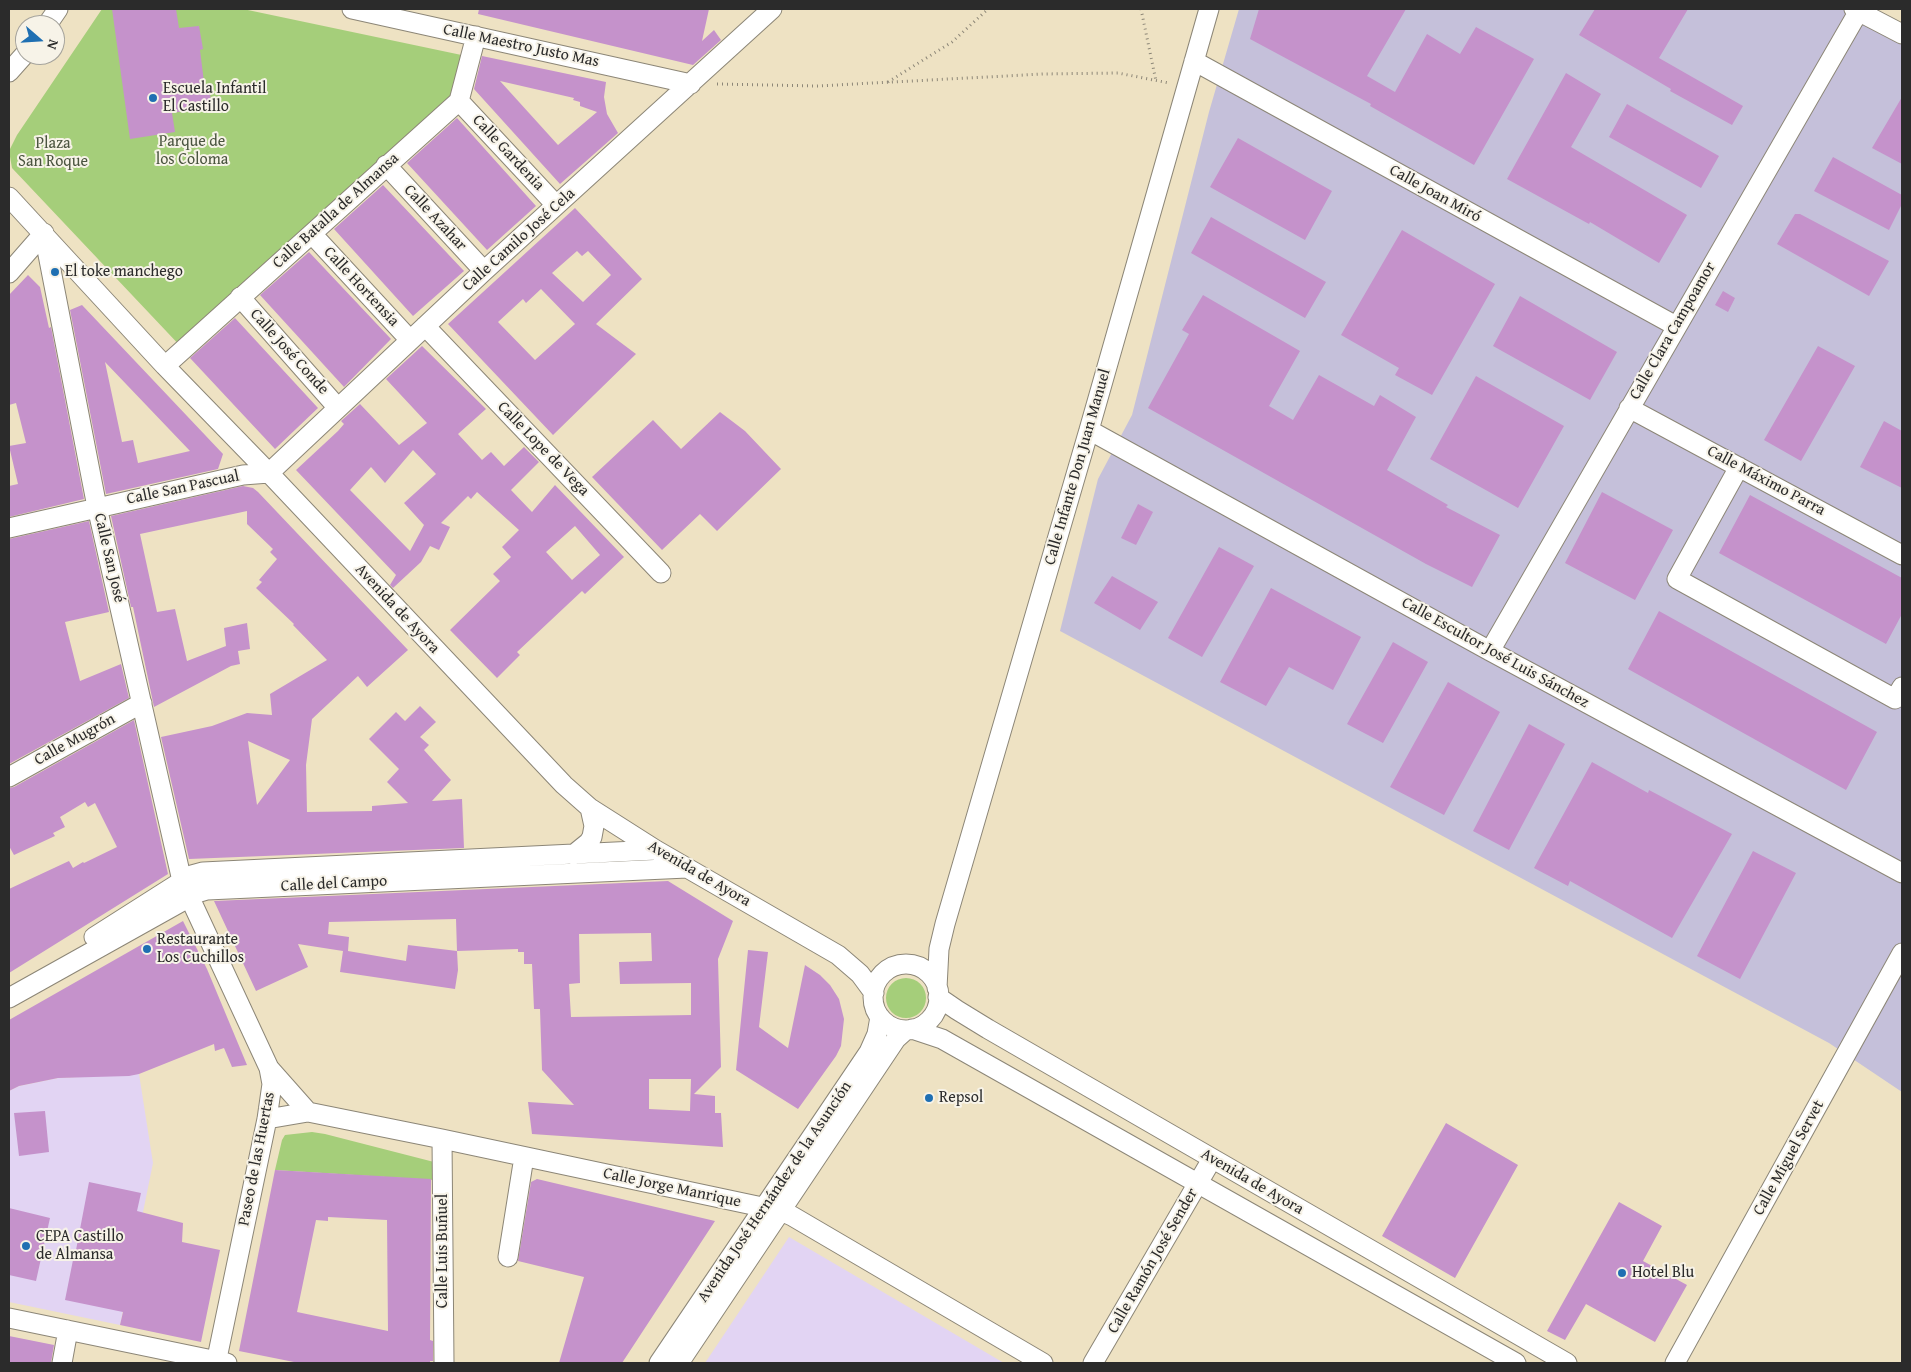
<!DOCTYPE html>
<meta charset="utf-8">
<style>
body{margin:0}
#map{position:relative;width:1911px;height:1372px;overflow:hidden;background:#eee2c3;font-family:"Gentium Book Plus",serif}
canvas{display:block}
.frame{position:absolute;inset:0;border:10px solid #2b2b2b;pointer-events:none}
.north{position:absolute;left:15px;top:15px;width:50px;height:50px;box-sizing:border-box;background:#f7f3e8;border:1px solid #a5a39c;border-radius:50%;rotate:109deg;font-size:14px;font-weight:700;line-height:20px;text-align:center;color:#2b2b2b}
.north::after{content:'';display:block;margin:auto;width:18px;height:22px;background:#1f6fb2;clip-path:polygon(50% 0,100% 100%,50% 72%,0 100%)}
</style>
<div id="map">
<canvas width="1911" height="1372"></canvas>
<div class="frame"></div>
<div class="north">N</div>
</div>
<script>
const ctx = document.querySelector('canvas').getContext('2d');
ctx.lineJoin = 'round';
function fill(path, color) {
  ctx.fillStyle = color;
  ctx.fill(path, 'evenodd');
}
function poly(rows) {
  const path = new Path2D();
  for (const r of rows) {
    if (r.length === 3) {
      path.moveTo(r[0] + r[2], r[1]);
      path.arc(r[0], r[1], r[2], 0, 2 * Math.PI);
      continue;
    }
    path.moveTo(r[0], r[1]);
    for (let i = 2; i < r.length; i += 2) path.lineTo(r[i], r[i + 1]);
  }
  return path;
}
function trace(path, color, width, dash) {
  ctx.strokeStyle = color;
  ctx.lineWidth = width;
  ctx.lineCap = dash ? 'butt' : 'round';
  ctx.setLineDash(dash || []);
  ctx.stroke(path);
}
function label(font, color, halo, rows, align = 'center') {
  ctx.font = font + ' "Gentium Book Plus",serif';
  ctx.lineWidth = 4;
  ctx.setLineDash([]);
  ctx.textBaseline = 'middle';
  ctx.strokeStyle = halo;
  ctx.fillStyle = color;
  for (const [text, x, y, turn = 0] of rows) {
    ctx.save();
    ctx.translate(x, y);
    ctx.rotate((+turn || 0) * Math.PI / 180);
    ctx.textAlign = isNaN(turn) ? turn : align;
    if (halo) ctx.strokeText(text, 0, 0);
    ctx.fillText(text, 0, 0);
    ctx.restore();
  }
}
fill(poly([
 [139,1074,153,1163,120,1325,9,1302,9,1091,19,1086,58,1078],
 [789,1237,1004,1363,705,1363]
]), '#e2d4f3');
fill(poly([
 [1239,9,1880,9,1869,27,1902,45,1902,1092,1829,1043,1060,631,1098,479,1132,415,1209,112]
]), '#c5c0da');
fill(poly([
 [102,9,243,9,471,57,459,101,184,350,12,168,9,151,17,135],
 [906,998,20],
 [312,1132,325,1134,434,1162,434,1180,275,1170,282,1140,285,1135]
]), '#a5ce7a');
fill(poly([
 [112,9,176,9,179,28,199,26,203,49,200,50,205,90,210,89,211,107,172,113,175,132,130,139],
 [479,9,709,9,702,41,714,30,721,40,693,65,478,14],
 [1259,9,1406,9,1367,76,1395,92,1427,34,1460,54,1476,27,1534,59,1474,165,1370,106,1371,104,1250,39],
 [1595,9,1688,9,1659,58,1743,106,1732,125,1670,91,1671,89,1579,35],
 [482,56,606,82,604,97,607,114,618,133,560,184,474,89],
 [500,81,574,98,573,100,580,102,580,106,597,112,558,145],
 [1566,73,1601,94,1571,147,1687,215,1659,263,1590,222,1589,224,1507,179],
 [1902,97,1902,164,1872,148],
 [1627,104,1719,156,1701,188,1609,137],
 [457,118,536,206,487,250,407,163],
 [1238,138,1332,191,1305,240,1210,187],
 [1833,157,1902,195,1902,204,1889,230,1814,191],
 [383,185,464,271,413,316,334,229],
 [575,208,642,279,596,324,636,354,553,435,448,324],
 [577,251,582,256,588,251,611,275,583,302,552,273],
 [541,289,575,324,535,360,498,322,523,299,526,303],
 [1795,214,1800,214,1889,261,1869,296,1777,244],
 [1211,217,1326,282,1305,318,1191,253],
 [1402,230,1495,284,1432,395,1395,375,1399,368,1341,335],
 [309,252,391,339,344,387,260,295],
 [28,275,40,287,49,328,51,327,84,499,9,517,9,486,18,484,9,446,26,443,16,403,9,405,9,295],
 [1723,291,1735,298,1728,312,1715,305],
 [1203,295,1300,351,1269,406,1293,420,1319,375,1374,406,1380,395,1416,417,1387,470,1448,505,1446,507,1500,535,1472,587,1426,564,1148,408,1189,334,1182,330],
 [1520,296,1617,352,1590,400,1493,346],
 [82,305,223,454,218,469,106,494,70,310],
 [105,362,190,451,138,463,133,440,122,442],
 [235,318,318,408,275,449,190,358],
 [422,346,486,409,458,434,482,460,491,452,504,466,524,447,539,462,511,490,532,512,555,485,624,557,585,594,582,591,517,652,520,655,497,678,450,630,500,581,493,574,511,557,502,547,519,530,477,492,471,499,468,496,441,523,450,527,439,550,430,546,421,562,393,588,390,585,396,575,296,470,338,431,344,424,341,421,360,404,399,445,427,423,386,379],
 [413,450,436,474,404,503,424,525,410,551,350,490,371,467,385,483],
 [575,526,600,555,572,580,546,552],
 [1818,346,1855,366,1801,461,1764,440],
 [1476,376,1564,426,1518,508,1430,459],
 [720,412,745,431,781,469,717,531,700,514,662,550,592,477,653,420,681,449],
 [1884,421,1902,431,1902,488,1860,467],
 [243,486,253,488,258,492,408,650,367,687,358,676,312,719,306,765,307,812,372,811,372,806,408,803,387,782,399,769,369,739,396,712,405,721,420,706,436,722,420,737,429,745,424,750,451,780,432,801,462,799,464,848,189,859,161,737,212,726,247,713,272,715,270,694,327,660,293,625,294,624,256,588,262,582,259,580,277,559,270,552,273,549,247,524,247,511,140,534,157,612,175,609,187,661,226,646,224,628,247,623,250,649,238,651,240,664,231,666,154,707,133,607,131,607,111,516],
 [248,741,290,760,257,805,252,772],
 [1602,492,1673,530,1635,600,1565,563],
 [1750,495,1902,578,1902,614,1886,644,1719,553],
 [1138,504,1153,512,1136,545,1121,538],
 [89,521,109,612,65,622,80,681,121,664,129,698,9,764,9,539],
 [1219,547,1254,566,1202,657,1168,638],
 [1112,576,1158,602,1140,630,1094,603],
 [1271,588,1361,637,1333,690,1289,667,1266,706,1220,682],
 [1659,611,1877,732,1846,790,1628,669],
 [1393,642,1428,662,1383,743,1347,724],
 [1448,682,1500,712,1444,815,1390,787],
 [134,720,168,874,9,973,9,889,69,861,73,868,83,862,84,863,117,847,95,803,88,807,85,802,60,817,65,827,53,833,55,836,14,855,9,846,9,788,14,787],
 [1529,724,1565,744,1509,850,1473,831],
 [1592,762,1648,793,1649,790,1732,834,1672,938,1570,881,1568,886,1534,868],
 [1753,851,1796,873,1740,979,1697,956],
 [668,881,733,921,718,959,721,1067,694,1094,715,1096,715,1113,721,1113,723,1147,532,1134,528,1102,574,1105,542,1070,540,1009,534,1009,532,964,524,964,524,952,518,952,518,949,457,951,458,970,455,989,340,972,343,951,298,944,308,967,256,991,214,901],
 [456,919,457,951,408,945,406,961,348,951,349,937,328,934,329,922],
 [651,933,652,961,619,962,620,984,691,983,691,1015,571,1017,569,984,580,983,579,934],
 [649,1079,691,1079,690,1111,649,1109],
 [183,921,207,969,247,1065,232,1067,224,1048,215,1051,214,1044,139,1074,129,1076,58,1078,19,1086,9,1091,9,1020],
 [748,950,768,952,759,1027,788,1048,805,965,820,975,830,985,839,999,844,1019,841,1046,836,1056,798,1109,736,1070],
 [45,1111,49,1152,19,1156,14,1113],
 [1446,1123,1518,1165,1455,1278,1382,1236],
 [275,1170,431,1179,430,1340,433,1341,433,1361,430,1361,430,1363,299,1363,239,1351],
 [328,1217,387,1220,388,1331,297,1312,316,1220,328,1221],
 [537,1179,715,1221,622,1363,559,1363,584,1277,518,1261,531,1182],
 [89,1182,141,1193,137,1211,183,1223,182,1242,220,1250,201,1342,120,1325,123,1312,65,1300,75,1250,76,1250],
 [1619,1202,1662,1226,1643,1261,1687,1285,1655,1342,1586,1304,1565,1340,1547,1331],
 [9,1208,50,1218,36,1281,9,1275],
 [9,1336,54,1345,51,1363,9,1363]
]), '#c592cb');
const minor = poly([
 [352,9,691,84],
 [1854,9,1902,34],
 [47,25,58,9],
 [1194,61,1676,326],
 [9,72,25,54],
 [459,101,556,205],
 [386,165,484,271],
 [9,197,165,366,269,473,564,785,590,808,656,850,838,955,860,974,874,993],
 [44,234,97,507,182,881,269,1068,272,1084,267,1119,216,1363],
 [312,234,410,340],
 [9,273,44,233],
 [240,297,338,408],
 [425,326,661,573],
 [165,366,459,101,476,36],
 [1629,408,1902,555],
 [1089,430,1490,651,1902,873],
 [1739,467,1677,579,1895,699,1902,687],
 [9,528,243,475,269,473,484,271,772,9],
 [1490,651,1860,9],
 [9,777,142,703],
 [573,855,589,842,592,837,594,826,590,808],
 [94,937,182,881,192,875,203,872,656,850],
 [906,997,33],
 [937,988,939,949,945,924,1089,430,1209,9],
 [938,997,957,1010,988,1029,1567,1363],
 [9,998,197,893,207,890,687,868],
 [912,1029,942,1039,1516,1363],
 [269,1068,308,1112],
 [267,1119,308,1112,442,1139,781,1211,792,1216,1043,1363],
 [442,1139,444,1363],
 [508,1257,524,1157],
 [9,1318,227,1363],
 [62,1363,68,1330],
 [659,1363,869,1052,877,1034,880,1017],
 [679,1363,896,1039,906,1030],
 [1093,1363,1212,1159],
 [1675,1363,1902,953]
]);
trace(minor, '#8c8677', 21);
trace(poly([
 [1141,9,1156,81],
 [888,82,952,42,988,9],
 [717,84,817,86,1043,74,1118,73,1169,83]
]), '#8c8677', 3, [1, 4]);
trace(minor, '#fff', 19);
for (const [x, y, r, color] of [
 [153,98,5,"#1f6fb2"],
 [55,272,5,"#1f6fb2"],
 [147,949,5,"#1f6fb2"],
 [929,1098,5,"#1f6fb2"],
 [26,1246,5,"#1f6fb2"],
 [1622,1273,5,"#1f6fb2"]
]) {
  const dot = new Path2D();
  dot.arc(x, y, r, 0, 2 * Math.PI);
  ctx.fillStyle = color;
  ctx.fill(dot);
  trace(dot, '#f7f3e8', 2);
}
label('16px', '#2b2b2b', '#f7f3e8', [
 ["Calle Maestro Justo Mas",521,46,12],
 ["Calle Gardenia",508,153,47],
 ["Calle Joan Miró",1435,194,29],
 ["Calle Batalla de Almansa",336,211,-42],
 ["Calle Azahar",435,218,47],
 ["Calle Camilo José Cela",519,240,-42],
 ["Calle Hortensia",361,287,47],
 ["Calle Clara Campoamor",1673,331,-60],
 ["Calle José Conde",289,352,48],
 ["Calle Lope de Vega",543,449,46],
 ["Calle Infante Don Juan Manuel",1078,467,-74],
 ["Calle Máximo Parra",1766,481,28],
 ["Calle San Pascual",183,488,-12],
 ["Calle San José",109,558,77],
 ["Avenida de Ayora",397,609,47],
 ["Calle Escultor José Luis Sánchez",1495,653,29],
 ["Calle Mugrón",75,740,-29],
 ["Avenida de Ayora",699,874,30],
 ["Calle del Campo",334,884,-3],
 ["Calle Miguel Servet",1789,1158,-61],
 ["Paseo de las Huertas",257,1159,-79],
 ["Avenida de Ayora",1252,1182,30],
 ["Calle Jorge Manrique",672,1188,12],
 ["Avenida José Hernández de la Asunción",775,1192,-56],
 ["Calle Luis Buñuel",443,1251,-90],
 ["Calle Ramón José Sender",1153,1261,-60]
]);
label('16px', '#2b2b2b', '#f7f3e8', [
 ["Escuela Infantil",163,89],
 ["El Castillo",163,107],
 ["El toke manchego",65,272],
 ["Restaurante",157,940],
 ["Los Cuchillos",157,958],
 ["Repsol",939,1098],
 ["CEPA Castillo",36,1237],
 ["de Almansa",36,1255],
 ["Hotel Blu",1632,1273]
], 'left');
label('16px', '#4a543f', '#f7f3e8', [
 ["Parque de",192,142],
 ["los Coloma",192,160],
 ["Plaza",53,144],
 ["San Roque",53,162]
]);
</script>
